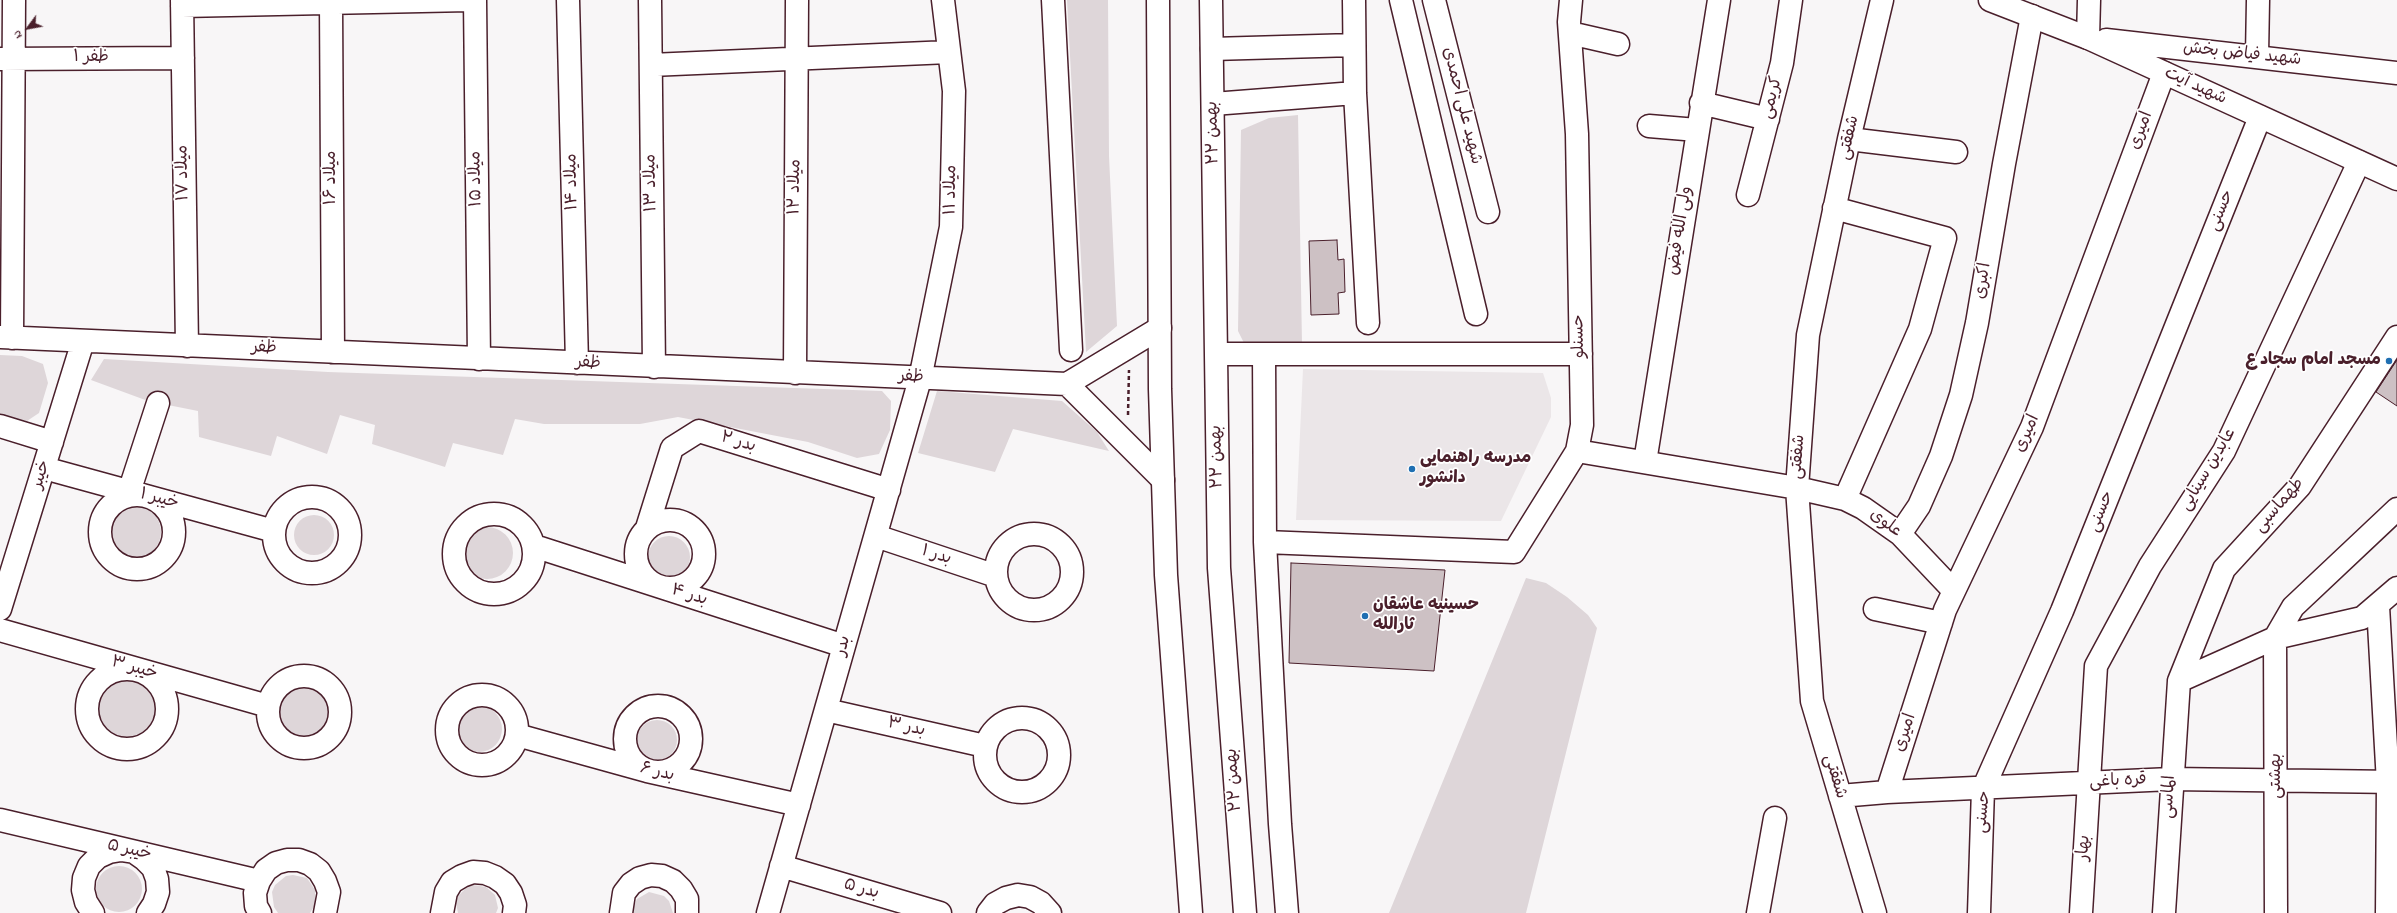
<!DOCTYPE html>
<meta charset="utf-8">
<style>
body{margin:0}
#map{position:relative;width:2397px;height:913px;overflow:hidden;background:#f8f6f7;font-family:"Indie Flower",sans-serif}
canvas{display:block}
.north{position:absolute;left:8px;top:8px;width:40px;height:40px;-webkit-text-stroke:3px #fff;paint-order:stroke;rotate:238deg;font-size:11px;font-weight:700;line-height:16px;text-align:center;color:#4a1f2b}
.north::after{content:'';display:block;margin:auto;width:14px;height:18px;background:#4a1f2b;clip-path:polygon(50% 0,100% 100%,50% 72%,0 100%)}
</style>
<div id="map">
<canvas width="2397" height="913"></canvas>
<div class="north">N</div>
</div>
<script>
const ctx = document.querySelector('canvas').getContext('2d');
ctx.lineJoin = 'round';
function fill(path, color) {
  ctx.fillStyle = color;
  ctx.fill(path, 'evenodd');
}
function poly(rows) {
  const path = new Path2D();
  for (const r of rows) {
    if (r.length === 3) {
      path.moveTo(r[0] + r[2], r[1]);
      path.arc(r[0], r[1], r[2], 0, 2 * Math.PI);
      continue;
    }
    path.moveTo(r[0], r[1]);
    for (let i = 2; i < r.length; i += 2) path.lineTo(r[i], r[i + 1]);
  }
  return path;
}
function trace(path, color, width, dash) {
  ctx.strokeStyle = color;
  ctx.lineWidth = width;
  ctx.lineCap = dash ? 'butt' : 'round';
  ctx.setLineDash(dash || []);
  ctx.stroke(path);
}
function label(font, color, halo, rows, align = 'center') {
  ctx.font = font + ' "Indie Flower","Playpen Sans Arabic",sans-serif';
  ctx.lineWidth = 3.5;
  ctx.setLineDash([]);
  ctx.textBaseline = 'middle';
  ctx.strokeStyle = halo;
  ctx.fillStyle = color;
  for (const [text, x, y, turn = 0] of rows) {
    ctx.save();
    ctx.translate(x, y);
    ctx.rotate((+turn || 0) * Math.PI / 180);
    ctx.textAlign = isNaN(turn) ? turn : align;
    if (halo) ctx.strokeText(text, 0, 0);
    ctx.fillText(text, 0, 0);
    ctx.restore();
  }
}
fill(poly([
 [1303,369,1543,373,1551,398,1551,417,1501,521,1296,520]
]), '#ebe6e8');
fill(poly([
 [1067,0,1108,0,1109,156,1117,326,1086,352],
 [1298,115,1302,344,1245,345,1238,331,1241,130,1269,118],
 [0,355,22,356,43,364,48,383,39,413,27,421,0,416],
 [104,359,328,372,882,391,891,401,890,430,879,454,857,458,808,442,678,417,640,424,544,424,515,419,503,455,453,443,445,467,372,444,375,425,340,415,327,454,277,436,271,456,199,437,198,411,148,401,91,380],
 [937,391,1062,401,1097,432,1109,451,1013,429,995,472,918,453],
 [135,532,26],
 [314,535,20],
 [487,553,26],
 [669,557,21],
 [1526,578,1546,583,1567,597,1588,615,1597,628,1526,913,1389,913],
 [125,709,30],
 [304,711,25],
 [479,729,23],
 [657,740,20],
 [119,889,23],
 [293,875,307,878,315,890,315,905,310,913,278,913,274,907,272,892,275,885,286,876],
 [473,885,486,887,495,895,498,908,496,913,458,913,456,903,458,896,467,887],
 [649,892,664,896,669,901,673,913,631,913,637,899]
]), '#ded6d9');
const building = poly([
 [1337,240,1338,260,1344,259,1345,292,1338,293,1339,314,1311,315,1309,241,1337,240],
 [2397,360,2397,406,2376,392,2397,360],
 [1291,563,1445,570,1434,671,1289,663,1291,563]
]);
fill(building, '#cdc1c4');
trace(building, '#4a1f2b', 1);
const minor = poly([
 [182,0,187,346],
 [475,0,479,359],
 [568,0,577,363],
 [650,0,654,367],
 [1053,0,1071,350],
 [1354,0,1355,93,1368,323],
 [1401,0,1476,314],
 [1434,0,1488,212],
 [1571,0,1569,22,1577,134,1582,425,1577,451,1797,488,1845,499,1863,508,1900,534,1954,591],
 [331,3,333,352],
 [182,6,469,0],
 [1570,33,1618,44],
 [2088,38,2089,0],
 [1212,49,1354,45],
 [2257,56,2258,0],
 [0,59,183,58],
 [651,65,949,52],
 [1701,103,1768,119],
 [1213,104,1355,93],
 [1649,126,1697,130],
 [1849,139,1956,152],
 [1748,195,1782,63,1791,0],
 [1834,208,1945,238,1920,329,1845,499],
 [0,337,1067,384,1160,328],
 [12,338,14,0],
 [1218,354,1581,354],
 [1264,354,1265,542,1280,824,1287,913],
 [795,373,797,0],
 [1067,384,1163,480],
 [0,426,52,442],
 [1645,462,1719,0],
 [44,468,274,531],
 [129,492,158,403],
 [137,532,37],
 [312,535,38],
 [494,554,40],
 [670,554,34],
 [647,528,672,448,699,431,889,490],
 [1900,534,1919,506,1941,456,1961,395,1977,323,2004,164,2032,16],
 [1034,572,38],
 [876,536,996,576],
 [1265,542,1514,552,1577,451],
 [534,546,844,646],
 [2378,606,2388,783,2387,913],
 [0,609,83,341],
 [1875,609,1941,623],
 [0,630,268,706],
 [127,709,40],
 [304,712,36],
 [2179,681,2275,638,2362,618,2397,588],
 [482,730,35],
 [658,739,33],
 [826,710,985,746],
 [1022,755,37],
 [517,735,647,771,799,805],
 [1887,792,1945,610,2032,427,2164,73],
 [1840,796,1887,792,2171,779,2397,782],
 [0,820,259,881],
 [781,866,940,913],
 [93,913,86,902,83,890,84,878,89,866,98,857,109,852,121,850,134,852,144,859,153,868,157,879,158,892,154,904,148,913],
 [260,913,256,906,255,893,259,881,266,870,276,863,287,860,299,860,310,864,319,871,325,881,329,892,325,913],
 [442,913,446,892,452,882,462,876,473,872,485,873,495,877,505,884,511,893,515,905,514,913],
 [621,913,624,893,631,884,640,878,651,875,662,876,673,881,681,889,687,899,687,913],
 [768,913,920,379,951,227,954,91,943,0],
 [988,913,995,904,1006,898,1018,895,1030,897,1041,903,1050,913],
 [1758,913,1775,818],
 [1875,913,1812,701,1797,488,1808,335,1849,139,1882,0],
 [1979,913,1983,789,2062,611,2260,117],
 [2081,913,2096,666,2150,566,2224,451,2359,162],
 [2164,913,2179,681,2224,569,2300,486,2397,337],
 [2276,913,2275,638,2293,607,2397,509]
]);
const major = poly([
 [1990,0,2088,38,2397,179],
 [2106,40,2397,73]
]);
const highway = poly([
 [1158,0,1160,389,1166,575,1191,913],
 [1211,0,1219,568,1245,913]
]);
trace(minor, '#4a1f2b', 25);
trace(major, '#4a1f2b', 25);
trace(highway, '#4a1f2b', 25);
trace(poly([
 [1128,415,1129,370]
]), '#4a1f2b', 2.5, [4, 3]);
trace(minor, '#fff', 22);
trace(major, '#fff', 22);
trace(highway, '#fff', 22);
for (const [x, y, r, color] of [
 [2389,361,4,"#1f6fb2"],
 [1412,469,4,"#1f6fb2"],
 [1365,616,4,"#1f6fb2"]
]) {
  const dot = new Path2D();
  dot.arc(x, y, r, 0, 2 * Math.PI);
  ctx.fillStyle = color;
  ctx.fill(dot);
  trace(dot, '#fff', 1.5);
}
label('17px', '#4a1f2b', '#fff', [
 ["شهید فیاض بخش",2242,55,6],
 ["ظفر ۱",91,58],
 ["شهید آیت",2195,87,25],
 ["کریمی",1773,98,-75],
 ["شهید علی احمدی",1461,106,76],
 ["امیری",2142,131,-70],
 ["۲۲ بهمن",1214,133,-91],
 ["شفقتی",1850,138,-77],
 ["میلاد ۱۷",184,173,-91],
 ["میلاد ۱۶",332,178,-90],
 ["میلاد ۱۵",477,179,-91],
 ["میلاد ۱۴",573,182,-91],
 ["میلاد ۱۳",652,183,-91],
 ["میلاد ۱۲",796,187,-89],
 ["میلاد ۱۱",952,190,-89],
 ["حسنی",2222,211,-68],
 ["ولی الله فیض",1681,231,-81],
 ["اکبری",1984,281,-81],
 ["حسنلو",1580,337,-91],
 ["ظفر",264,349,2],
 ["ظفر",588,364,3],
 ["ظفر",911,378,2],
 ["امیری",2028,434,-66],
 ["بدر ۲",738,443,17],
 ["۲۲ بهمن",1218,457,-91],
 ["شفقتی",1799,457,-86],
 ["عابدین سینایی",2209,470,-59],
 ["خیبر",42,475,-73],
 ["خیبر ۱",159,500,15],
 ["طهماسبی",2280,506,-49],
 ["حسنی",2102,512,-68],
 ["علوی",1885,524,37],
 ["بدر ۱",936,556,18],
 ["بدر ۴",689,596,18],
 ["بدر",844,646,-74],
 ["خیبر ۳",134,669,16],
 ["بدر ۳",906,728,13],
 ["امیری",1906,733,-72],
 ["بدر ۶",657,773,14],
 ["بهشتی",2277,776,-90],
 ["شفقتی",1834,777,73],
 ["۲۲ بهمن",1235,780,-94],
 ["قره باغی",2118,782,-3],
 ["الماسی",2170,797,-87],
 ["حسنی",1984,812,-85],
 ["بهار",2085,848,-86],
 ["خیبر ۵",129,851,13],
 ["بدر ۵",861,890,16]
]);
label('bold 17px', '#4a1f2b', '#fff', [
 ["مسجد امام سجاد ع",2381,361,"right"],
 ["مدرسه راهنمایی",1420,459],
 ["دانشور",1420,479],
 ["حسینیه عاشقان",1373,606],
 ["ثارالله",1373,626]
], 'left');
</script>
